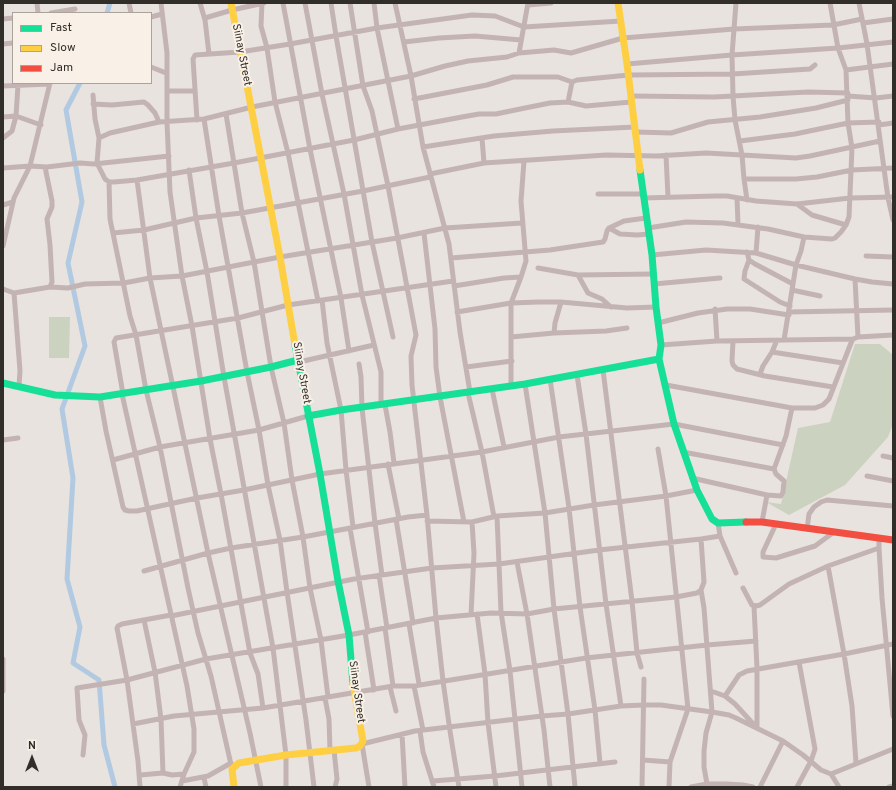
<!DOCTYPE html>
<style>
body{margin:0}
#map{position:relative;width:896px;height:790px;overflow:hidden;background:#e8e3de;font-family:Overpass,sans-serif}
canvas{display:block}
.frame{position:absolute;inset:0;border:4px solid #312e2a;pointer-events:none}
.legend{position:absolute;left:12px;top:12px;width:140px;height:72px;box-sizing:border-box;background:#f9f1e7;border:1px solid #a9a39b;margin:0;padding:5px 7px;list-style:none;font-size:12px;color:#312e2a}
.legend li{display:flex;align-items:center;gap:8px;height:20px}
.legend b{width:20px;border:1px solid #a9a39b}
.north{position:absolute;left:12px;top:738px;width:40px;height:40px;-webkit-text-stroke:3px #f9f1e7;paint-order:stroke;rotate:0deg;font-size:11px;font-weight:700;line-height:16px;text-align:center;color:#312e2a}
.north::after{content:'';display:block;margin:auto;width:14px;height:18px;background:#312e2a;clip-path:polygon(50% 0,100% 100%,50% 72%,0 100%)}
</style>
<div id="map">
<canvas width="896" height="790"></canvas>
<div class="frame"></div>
<ul class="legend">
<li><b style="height:5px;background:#16e098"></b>Fast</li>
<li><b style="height:5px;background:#ffcf43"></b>Slow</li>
<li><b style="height:5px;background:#f24e42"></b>Jam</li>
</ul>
<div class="north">N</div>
</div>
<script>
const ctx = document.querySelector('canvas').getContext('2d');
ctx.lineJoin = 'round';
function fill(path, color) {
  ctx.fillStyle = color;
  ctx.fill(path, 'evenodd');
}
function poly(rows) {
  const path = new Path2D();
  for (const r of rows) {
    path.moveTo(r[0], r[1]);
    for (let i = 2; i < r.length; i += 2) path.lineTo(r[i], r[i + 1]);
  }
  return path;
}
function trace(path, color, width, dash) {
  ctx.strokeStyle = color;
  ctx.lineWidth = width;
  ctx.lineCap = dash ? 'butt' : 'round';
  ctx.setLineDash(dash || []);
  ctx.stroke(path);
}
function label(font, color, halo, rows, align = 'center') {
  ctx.font = font + ' Overpass,sans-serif';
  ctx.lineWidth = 4;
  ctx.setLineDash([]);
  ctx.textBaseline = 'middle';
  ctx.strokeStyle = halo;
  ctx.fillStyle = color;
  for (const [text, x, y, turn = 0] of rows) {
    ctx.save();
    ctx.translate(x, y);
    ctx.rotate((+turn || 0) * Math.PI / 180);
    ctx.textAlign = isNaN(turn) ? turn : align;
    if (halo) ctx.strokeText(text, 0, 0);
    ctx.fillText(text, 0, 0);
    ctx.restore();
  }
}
fill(poly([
 [49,317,70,317,69,358,49,358],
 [855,344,880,344,893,355,893,424,888,437,845,485,789,515,766,502,781,504,798,428,830,422]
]), '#ccd2c0');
trace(poly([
 [107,13,110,3],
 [80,83,66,110,82,202,68,263,85,346,62,409,73,478,67,579,80,627,73,663,99,680,104,745,115,787]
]), '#b1cae2', 5);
trace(poly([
 [37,3,38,13],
 [129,3,131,13],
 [161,3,167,53,167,122,170,192,182,276,192,326,210,439,221,494,250,653,258,674,263,708],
 [200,3,205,20,209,54],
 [262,3,261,26,267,48,275,102,288,153,318,301],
 [283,3,310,149,341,298,349,351],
 [305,3,322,94,344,194,362,295,381,372,381,405],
 [331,3,336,36,372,242,393,337],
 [350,3,363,86,372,111,388,186,416,335,411,356,412,385,427,515,436,618,443,681,450,731,459,787],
 [374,3,377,28,398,129],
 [395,3,411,76,423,147,449,244,460,332,470,392],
 [736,3,732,55,733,96,735,120,742,155,744,179,747,200],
 [859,3,867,44,888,198,893,220],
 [528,5,551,3],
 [51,13,75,9],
 [151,17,162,14],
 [205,18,232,10,264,3],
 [3,19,13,18],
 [863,23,893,19],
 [404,42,439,38,475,36,521,40],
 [3,44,13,43],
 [519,53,528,3],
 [627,64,732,55,838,48,893,42],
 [151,67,166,73],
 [846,70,893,64],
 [3,86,50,84],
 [167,91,195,91],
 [93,95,95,119,99,138,97,163,105,179,109,182,114,182,137,180,234,163,354,140,398,129,462,117,479,114,496,114,525,108,550,103,568,102,586,106,631,102],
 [631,96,714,97,808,92,848,93],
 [848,96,876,98,893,96],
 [414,99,487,85,513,77,558,77,572,82],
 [568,102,572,82,577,80,629,75,733,74,810,69,815,65],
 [93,104,112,105,144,102,148,105,155,113,159,122],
 [226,114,242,213,254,262,271,367,284,423,292,480,303,537,310,588,321,640,328,697],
 [3,117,16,116,41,125],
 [204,119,219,216,247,372,259,430,268,485,280,540,287,592,306,720,314,787],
 [197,120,193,59,195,55,240,52,290,44,377,28,472,15,495,16,524,27,621,21],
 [879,125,893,123],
 [636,132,671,133,708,122,760,117,816,108,848,100],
 [3,138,12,131,16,116,18,85],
 [99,138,110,133,159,122,204,119,252,107,411,76,445,66,468,61,507,57,519,53,554,50,571,53,623,38,734,29,833,25,862,19],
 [482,138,484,163],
 [740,141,795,134,848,123,879,122],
 [423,147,494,136,553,131,635,127],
 [666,155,668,197],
 [45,167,52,201,52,207,47,219,50,245,52,282,50,287],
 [3,168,30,166,47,167,80,163,94,164,169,156],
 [189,170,196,218,207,272,224,377,273,648,286,755,286,787],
 [430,174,484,163,606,155,656,156,706,153,796,158,810,156,880,141],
 [744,179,796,179,817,177,852,170,893,168],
 [137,180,150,278,208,553,144,571],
 [109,182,110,219,130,316,136,335,146,390,160,447,188,588,198,633,211,676,232,769],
 [598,194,643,194],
 [643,198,715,196,727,196,756,201,797,204,850,198,893,197],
 [737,198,738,224],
 [797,204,812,215,846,225],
 [3,205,13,202],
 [609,228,620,234,637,235,649,234],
 [648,228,686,222,723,223,768,229,804,237,832,239,835,238,841,232,846,225,849,217,852,148,848,123,846,70,838,48,830,3],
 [113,233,144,230,196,218,242,213,363,191,430,177],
 [424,233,435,329,436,367,440,397,464,522],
 [3,246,14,198,30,166,50,83],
 [747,252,749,260,755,264,793,284],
 [756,253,758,227],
 [652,255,706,250,756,253,796,265,855,279,872,282,893,284],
 [866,256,893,257],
 [451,258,550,250,603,242,605,239,607,231,609,228,624,221,646,218],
 [749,260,745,271,744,279,780,302,790,306],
 [538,268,578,275,653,274],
 [578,275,588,293,602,299,611,307],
 [855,279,858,337],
 [654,284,720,278],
 [454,286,504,278,521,277],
 [3,289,14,293,50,287,68,288,85,284,124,283,150,278,182,276,280,257,397,238,445,228,522,223],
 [792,290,820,296],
 [14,293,20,371,19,386],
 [322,300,327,343,341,410,346,470,353,527],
 [715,309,717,341],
 [457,312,511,303,539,302,561,302,627,308,656,307],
 [789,312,893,310],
 [658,323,698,313,727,309,750,309,789,315],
 [554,333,555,323,561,302],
 [511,337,554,333,606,331,627,328],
 [784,340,796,265,801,251,804,237],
 [733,341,732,361,733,365,737,369,765,376,833,387],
 [661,345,717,341,853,339,858,337,893,335],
 [772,352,843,363],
 [299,362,374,345],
 [359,364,361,377,362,408,375,523,382,575],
 [466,367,512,361],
 [603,370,632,601,637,653,641,667],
 [760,374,763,366,772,352,777,340],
 [577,375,586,434,606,604,621,706],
 [550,379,569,508,580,607,595,710,600,763],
 [525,384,545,513,554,609,568,714,575,787],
 [666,385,792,408,815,408,823,405,829,399,851,343,853,339],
 [511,386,511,303,521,277,526,261,521,201,524,161],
 [492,389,504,447],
 [468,393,482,452,494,517],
 [122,394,187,686,194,729,194,752,184,774,180,787],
 [123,394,114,342,116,338,238,318,288,305,453,281],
 [100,397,106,431,123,507,125,510,129,511,137,511,197,498,244,490,320,474,482,452,559,437,674,424,783,445],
 [385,405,390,432,394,463],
 [3,440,18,438],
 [658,449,666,496,688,709,670,762,669,787],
 [683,452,774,469],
 [883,456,893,458],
 [113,460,160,447,259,430,308,416],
 [388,464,399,519],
 [867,476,893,481],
 [692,478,767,495],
 [497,516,501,612,510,671,522,787],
 [396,519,413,623],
 [427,521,472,522,497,516,545,513,594,505,666,496,697,490],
 [762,522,767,495,781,496,783,492,784,481,776,474,774,469,786,436,792,408],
 [776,524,763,552,763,557,776,558,815,546,834,532],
 [350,528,368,632],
 [807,529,809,514,814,507,821,502,827,500,893,506],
 [720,536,736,573],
 [879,548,882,598,893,716],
 [517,562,527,614,544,730,550,787],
 [828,566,844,654,852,706,856,763],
 [379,575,387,628],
 [743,588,752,605,756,606,760,605,789,584,828,566,879,548,879,538],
 [701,590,704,608,712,712,706,733,704,751,704,767,707,784],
 [754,606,757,668,757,727],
 [477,614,485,674,488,723,496,787],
 [471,615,474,553,472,522],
 [171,616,354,579,432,568,499,564,599,550,701,539,720,536,718,523],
 [144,620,155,672,161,719,163,773,172,775,184,774],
 [409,624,419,684],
 [385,628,393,686],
 [365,632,374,690],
 [3,659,3,691],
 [414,686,423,730],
 [390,687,396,711],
 [711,691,725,696,735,704,756,727],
 [725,696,739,675,747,671,844,654,893,644],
 [325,698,329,719,330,750],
 [133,724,174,716,263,708,393,686,414,686,586,658,707,645,756,641],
 [420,731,423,752,434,787],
 [402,734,405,787],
 [334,750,337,779,335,787],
 [83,755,85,735,79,720,77,688,127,680,206,659,349,635,436,618,491,613,527,614,554,609,676,597,697,593,701,590,704,582,701,539],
 [643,760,670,762],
 [831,774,893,749],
 [140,775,163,773],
 [204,778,206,787],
 [182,781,208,776,231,763],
 [433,781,495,776,615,762],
 [140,787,138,761,127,680,117,628,118,626,122,624,171,615],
 [261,787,250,733,208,553,231,548,303,537,408,517,427,515],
 [369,787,362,744,415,731,542,716,568,714,621,706,644,705,661,705,712,712,729,715,736,718,783,741,803,755,821,770,831,774,839,787],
 [642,787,644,679],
 [691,787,707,784,726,784,743,785,753,787],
 [760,787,783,741],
 [797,787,811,761,815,749,799,662],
 [889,787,893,786]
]), '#c3b4b3', 5);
trace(poly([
 [640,170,652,255,656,307,661,345,659,359,674,424,697,490,712,519,718,523,746,522],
 [295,345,320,474,338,581,349,635,353,684],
 [3,383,55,395,100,397,201,381,271,367,298,360],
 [308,416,341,410,525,384,659,359]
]), '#16e098', 7);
trace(poly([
 [231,3,280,257,295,345],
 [618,3,627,64,640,170],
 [234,787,232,769,239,763,286,755,356,748,360,746,363,741,353,684]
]), '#ffcf43', 7);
trace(poly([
 [746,522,762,522,893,540]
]), '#f24e42', 7);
label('11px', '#312e2a', '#f9f1e7', [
 ["Siinay Street",241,55,79],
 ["Siinay Street",301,373,80],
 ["Siinay Street",356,692,82]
]);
</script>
